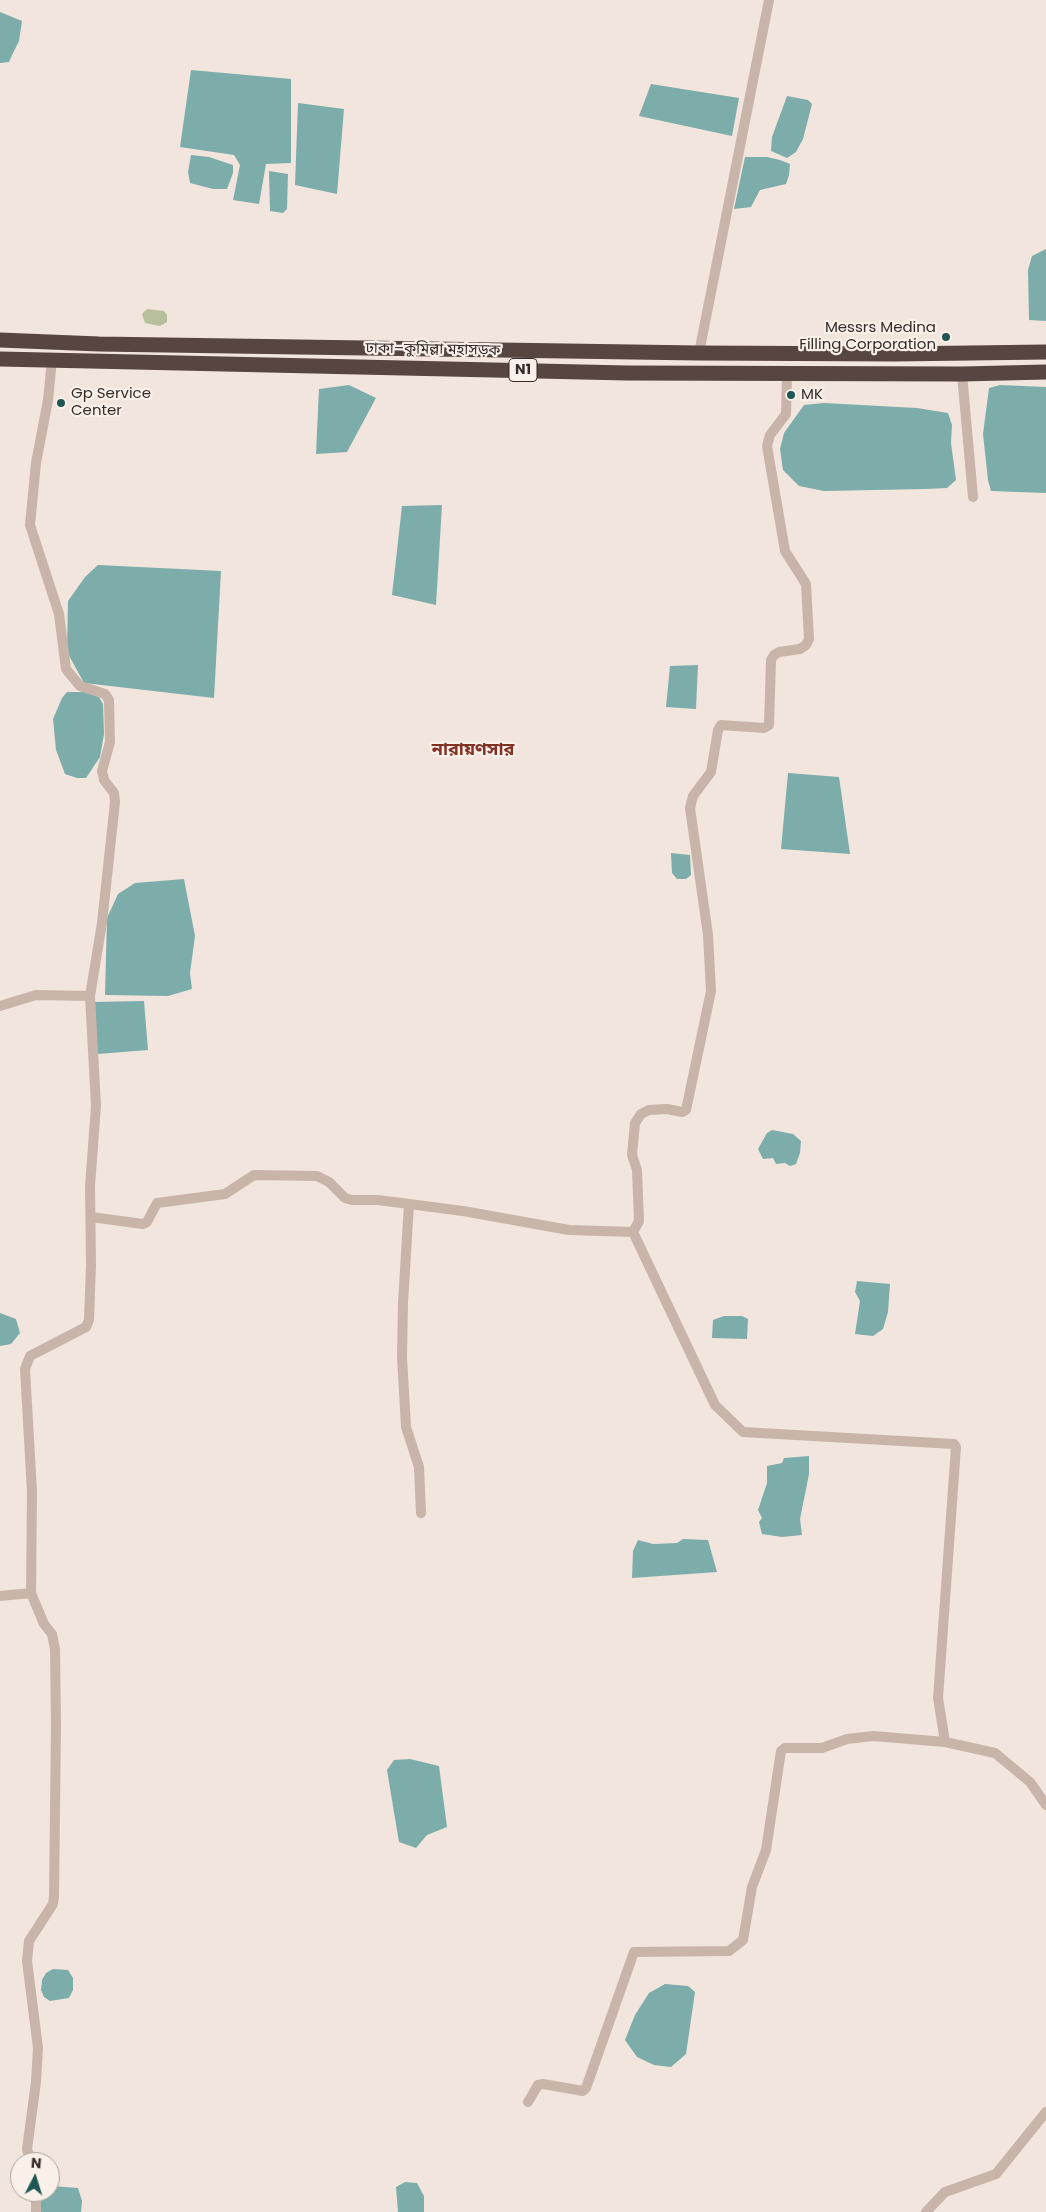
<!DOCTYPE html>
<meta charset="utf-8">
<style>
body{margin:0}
#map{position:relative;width:1046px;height:2212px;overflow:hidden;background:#f1e5dd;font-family:Poppins,sans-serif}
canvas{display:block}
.north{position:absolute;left:10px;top:2152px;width:50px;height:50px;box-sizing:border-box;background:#f9f0e9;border:1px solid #aba19c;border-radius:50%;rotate:5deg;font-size:14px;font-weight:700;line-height:20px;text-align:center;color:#362b29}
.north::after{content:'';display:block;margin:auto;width:18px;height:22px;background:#205654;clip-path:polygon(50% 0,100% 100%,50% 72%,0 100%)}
</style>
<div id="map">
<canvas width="1046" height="2212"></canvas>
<div class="north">N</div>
</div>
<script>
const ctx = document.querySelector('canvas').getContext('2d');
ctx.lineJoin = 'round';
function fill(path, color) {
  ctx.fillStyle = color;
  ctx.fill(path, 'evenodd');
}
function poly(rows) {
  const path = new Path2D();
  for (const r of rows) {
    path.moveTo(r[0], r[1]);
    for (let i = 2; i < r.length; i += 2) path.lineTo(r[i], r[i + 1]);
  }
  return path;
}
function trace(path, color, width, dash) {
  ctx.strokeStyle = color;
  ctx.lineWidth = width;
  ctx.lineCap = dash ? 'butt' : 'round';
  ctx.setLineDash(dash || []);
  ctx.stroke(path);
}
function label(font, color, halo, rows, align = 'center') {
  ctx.font = font + ' Poppins,"Noto Sans Bengali",sans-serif';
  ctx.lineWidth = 4.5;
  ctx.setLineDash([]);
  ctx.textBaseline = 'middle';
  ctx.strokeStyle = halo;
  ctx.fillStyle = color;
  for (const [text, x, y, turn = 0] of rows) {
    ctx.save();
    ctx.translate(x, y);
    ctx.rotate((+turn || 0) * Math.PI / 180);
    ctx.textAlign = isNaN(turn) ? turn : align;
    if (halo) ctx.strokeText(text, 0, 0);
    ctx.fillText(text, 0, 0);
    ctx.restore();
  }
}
fill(poly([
 [147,309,164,311,167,315,167,322,160,326,145,323,142,314]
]), '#b7c09d');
fill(poly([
 [0,12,22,21,19,41,13,53,9,62,0,63],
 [191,70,291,79,291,163,266,164,259,204,233,200,240,165,234,155,180,147],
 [651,84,739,98,732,136,639,116],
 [787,96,808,100,812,104,803,139,796,152,787,158,771,151,772,137],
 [298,103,344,109,337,194,295,185],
 [191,155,209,157,233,165,233,173,227,189,213,189,190,183,188,172],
 [745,157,767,157,780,160,790,164,789,175,786,184,760,190,751,207,734,209],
 [269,171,288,174,287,209,283,213,270,211],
 [1046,249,1046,321,1029,320,1028,270,1032,256],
 [349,385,376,398,347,452,316,454,319,389],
 [1000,385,1046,387,1046,493,991,491,988,480,983,434,989,388],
 [824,403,917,408,948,413,952,425,951,443,956,480,947,488,925,489,824,491,799,486,783,470,780,449,784,433,804,405],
 [442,505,436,605,392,595,402,506],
 [98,565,221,571,214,698,84,683,67,652,68,601,85,577],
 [698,665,696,709,666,707,670,666],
 [67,692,84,692,99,697,103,704,104,734,100,757,86,778,77,778,65,774,56,750,53,719,62,698],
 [788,773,839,777,850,854,781,849],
 [671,853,690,855,691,875,686,879,677,879,672,873],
 [184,879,195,936,190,973,192,989,168,996,105,995,107,918,118,894,135,883],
 [144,1001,148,1050,98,1054,92,1002],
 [772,1130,793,1134,801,1141,800,1153,796,1164,790,1166,785,1163,776,1164,773,1158,763,1159,758,1149,767,1133],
 [857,1281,890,1284,888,1312,883,1329,873,1336,855,1334,860,1301,855,1292],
 [0,1313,16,1319,20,1333,11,1344,0,1346],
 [724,1316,742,1316,748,1319,747,1339,712,1338,713,1320],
 [809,1456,809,1474,800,1519,802,1535,782,1537,762,1534,759,1522,762,1518,758,1510,767,1483,767,1466,782,1463,784,1458],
 [683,1539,708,1540,717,1572,632,1578,633,1551,638,1540,653,1544,677,1543],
 [410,1759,439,1766,447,1827,427,1835,416,1848,399,1842,387,1770,394,1760],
 [53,1969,68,1970,73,1978,73,1990,69,1998,50,2001,44,1997,41,1990,42,1980,46,1973],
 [665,1984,688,1986,695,1992,686,2054,671,2067,654,2065,637,2057,625,2040,635,2015,649,1993],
 [405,2182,417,2183,424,2196,424,2212,398,2212,396,2187],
 [52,2186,78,2188,82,2201,81,2212,39,2212,42,2197,46,2192,50,2192]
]), '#7dadaa');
trace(poly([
 [699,353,769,0],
 [962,374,973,497],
 [0,1006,36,995,90,996],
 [409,1204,403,1303,402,1357,406,1427,419,1467,421,1513],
 [91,1217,143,1224,147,1222,157,1203,225,1194,254,1175,317,1176,329,1182,345,1198,352,1200,378,1200,463,1211,569,1230,633,1232],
 [633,1232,639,1221,637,1170,632,1155,635,1123,641,1114,649,1110,667,1109,682,1112,686,1110,711,991,708,935,690,808,693,796,711,772,718,730,721,725,764,728,769,725,771,660,774,655,779,652,800,649,806,645,809,639,806,584,785,551,767,446,770,435,786,414,787,373],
 [633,1232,715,1405,743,1432,954,1444,956,1447,938,1698,945,1742,995,1753,1030,1782,1046,1805],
 [0,1596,31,1593],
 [528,2102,538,2085,543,2084,583,2091,586,2088,634,1952,729,1951,743,1940,752,1887,766,1850,781,1751,785,1748,822,1748,847,1739,873,1736,945,1742],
 [31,2162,27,2149,36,2082,38,2048,27,1961,29,1941,53,1904,54,1896,56,1725,55,1649,52,1634,44,1624,31,1593,32,1492,25,1369,30,1356,86,1327,89,1320,91,1265,90,1186,96,1106,90,996,102,923,115,802,114,793,104,780,102,771,110,742,109,700,105,694,80,686,66,669,59,614,30,525,36,463,48,400,52,360],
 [36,2212,36,2192],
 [926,2212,945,2192,996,2174,1046,2112]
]), '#c9b4a9', 10);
trace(poly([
 [0,340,99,344,699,353,895,354,1046,352],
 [0,359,627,373,962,374,1046,372]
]), '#574540', 15);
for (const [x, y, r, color] of [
 [946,337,5,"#205654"],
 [791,395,5,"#205654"],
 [61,403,5,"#205654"]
]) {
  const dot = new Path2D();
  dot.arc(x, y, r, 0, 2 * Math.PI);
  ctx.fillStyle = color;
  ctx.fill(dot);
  trace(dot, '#f9f0e9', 2);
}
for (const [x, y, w] of [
 [523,370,28]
]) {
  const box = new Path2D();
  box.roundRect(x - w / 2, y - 11.5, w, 23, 4);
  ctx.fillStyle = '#f9f0e9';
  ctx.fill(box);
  trace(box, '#362b29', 1);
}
label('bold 14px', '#362b29', null, [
 ["N1",523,370]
]);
label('15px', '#362b29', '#f9f0e9', [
 ["Messrs Medina",936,328,"right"],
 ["Filling Corporation",936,345,"right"],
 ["Gp Service",71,394],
 ["Center",71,411],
 ["MK",801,395]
], 'left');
label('15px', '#362b29', '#f9f0e9', [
 ["ঢাকা–কুমিল্লা মহাসড়ক",433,350,1]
]);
label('bold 18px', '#823225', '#f9f0e9', [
 ["নারায়ণসার",473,750]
]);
</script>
